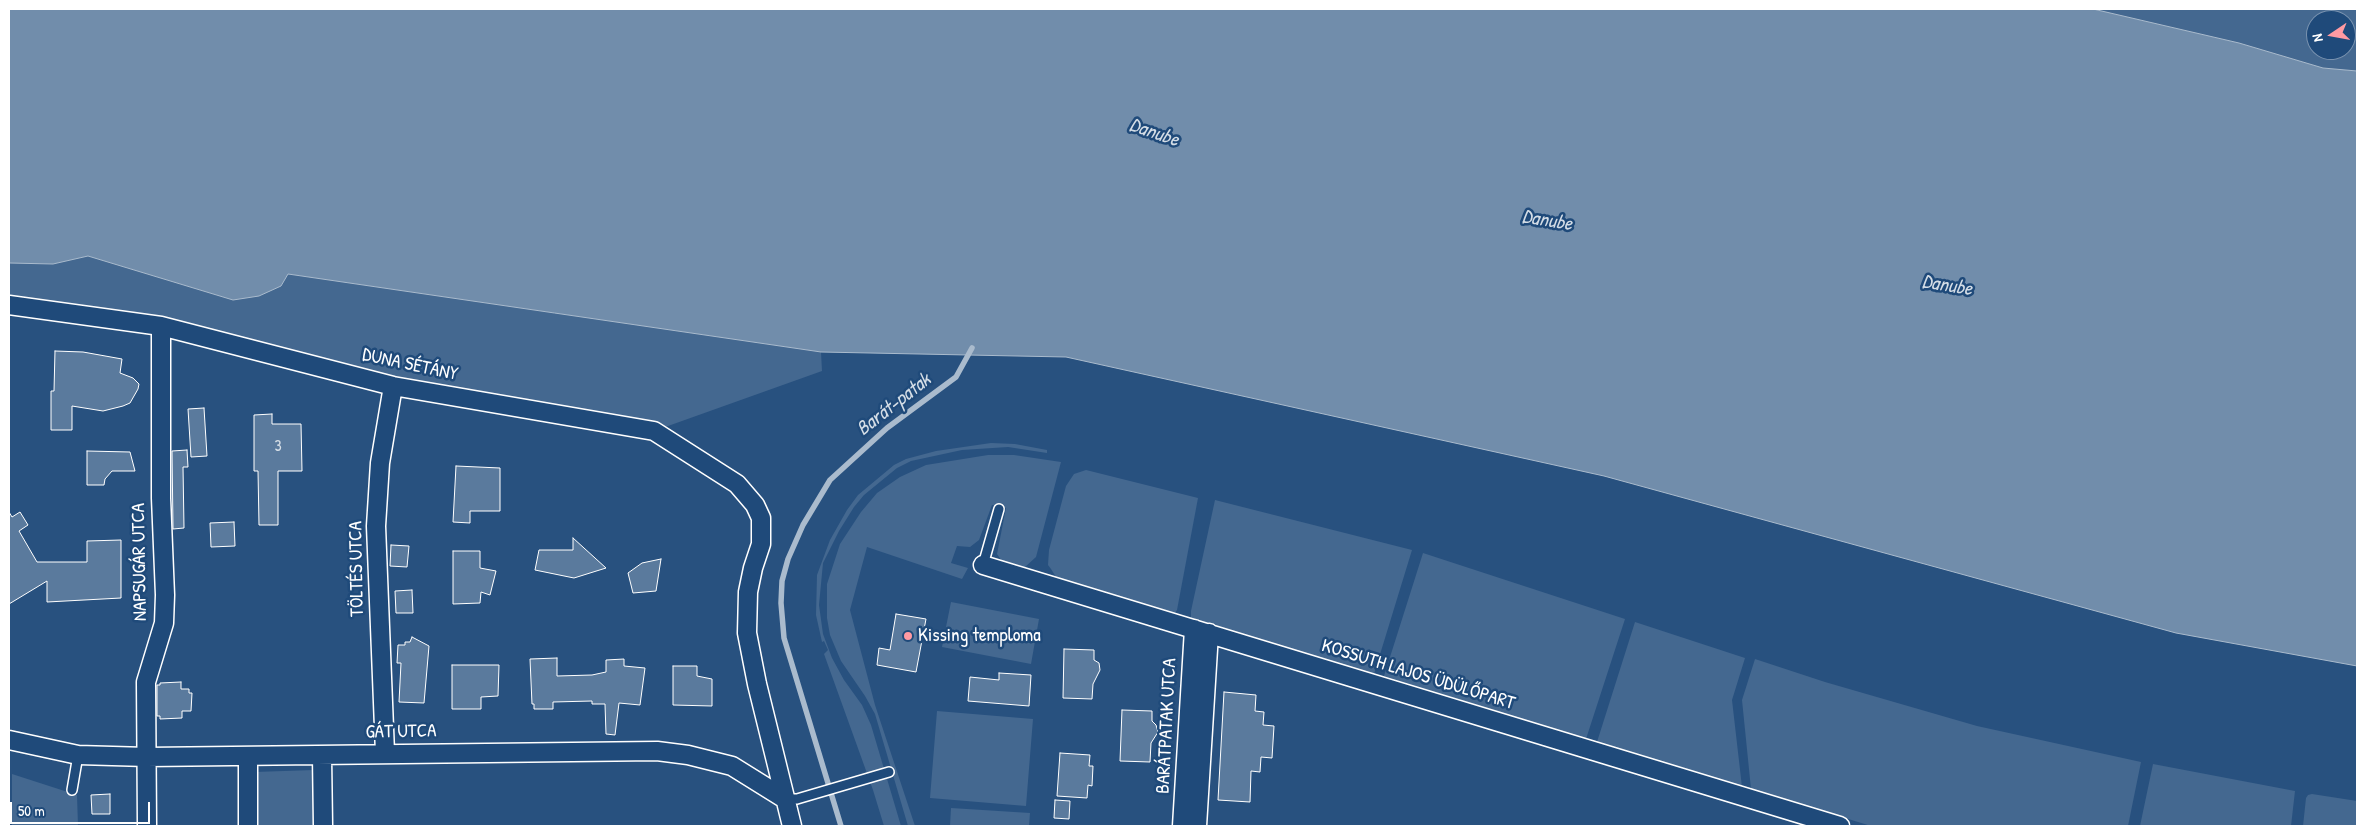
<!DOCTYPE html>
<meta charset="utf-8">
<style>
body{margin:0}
#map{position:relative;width:2366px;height:835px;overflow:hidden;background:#28517f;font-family:"Patrick Hand",sans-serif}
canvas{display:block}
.frame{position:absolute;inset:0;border:10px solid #fff;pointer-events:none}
.north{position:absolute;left:2306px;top:10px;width:50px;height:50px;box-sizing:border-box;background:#1f4a7a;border:1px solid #7992af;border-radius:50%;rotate:258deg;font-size:14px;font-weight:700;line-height:20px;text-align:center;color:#fff}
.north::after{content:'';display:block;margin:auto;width:18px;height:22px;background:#ff9aa2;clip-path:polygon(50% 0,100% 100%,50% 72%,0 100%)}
.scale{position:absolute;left:10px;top:802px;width:140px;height:22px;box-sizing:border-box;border:2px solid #fff;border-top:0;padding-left:6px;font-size:15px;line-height:18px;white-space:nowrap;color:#fff;-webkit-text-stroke:4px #1f4a7a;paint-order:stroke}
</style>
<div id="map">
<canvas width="2366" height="835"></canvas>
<div class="frame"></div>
<div class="north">N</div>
<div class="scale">50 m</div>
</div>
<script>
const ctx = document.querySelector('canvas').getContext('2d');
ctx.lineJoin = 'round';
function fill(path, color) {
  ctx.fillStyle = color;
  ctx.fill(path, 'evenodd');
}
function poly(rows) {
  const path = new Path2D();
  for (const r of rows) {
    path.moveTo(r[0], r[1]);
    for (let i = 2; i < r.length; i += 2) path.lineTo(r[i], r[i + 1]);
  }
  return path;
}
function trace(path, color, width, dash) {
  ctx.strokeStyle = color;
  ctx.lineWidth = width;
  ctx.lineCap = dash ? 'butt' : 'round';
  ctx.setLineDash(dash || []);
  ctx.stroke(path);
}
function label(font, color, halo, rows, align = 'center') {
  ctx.font = font + ' "Patrick Hand",sans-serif';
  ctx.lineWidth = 5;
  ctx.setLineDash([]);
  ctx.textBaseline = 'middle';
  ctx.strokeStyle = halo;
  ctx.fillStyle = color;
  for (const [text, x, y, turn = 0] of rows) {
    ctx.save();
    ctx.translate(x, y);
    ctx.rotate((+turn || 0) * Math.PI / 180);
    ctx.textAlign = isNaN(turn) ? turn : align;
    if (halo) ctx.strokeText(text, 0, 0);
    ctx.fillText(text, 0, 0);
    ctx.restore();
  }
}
fill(poly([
 [2093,9,2357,9,2357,71,2323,68,2239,43],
 [2316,20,2346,20,2346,50,2316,50],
 [88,256,233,300,281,286,288,274,821,352,822,371,654,431,393,386,161,326,9,305,9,263,53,264],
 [991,443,1015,444,1047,450,1047,453,1008,447,962,450,911,461,897,468,864,495,854,507,839,531,823,563,819,605,823,634,832,658,844,680,862,705,871,725,901,826,884,826,873,790,824,654,828,650,824,641,822,642,816,615,817,575,830,540,847,510,858,495,894,465,906,459,936,451],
 [988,455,1014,455,1061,462,1036,557,1025,567,1006,567,997,554,1006,508,992,505,979,540,970,547,957,546,951,563,968,568,962,579,867,547,850,610,875,705,915,826,908,826,875,714,865,696,841,661,830,635,827,618,827,584,840,544,861,512,877,493,900,477,926,465],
 [1086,470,1198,498,1177,610,1175,613,1056,577,1051,569,1048,565,1049,550,1066,486,1074,474],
 [1215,500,1412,550,1374,674,1191,619,1191,611],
 [1423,553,1625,619,1586,739,1384,676],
 [951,602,1039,619,1031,664,942,647],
 [1635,622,1745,658,1732,700,1742,787,1597,742],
 [1755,659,1825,682,1977,726,2141,762,2128,826,1871,826,1751,789,1742,700],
 [937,711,1033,719,1026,806,930,798],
 [2153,764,2295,791,2291,826,2140,826],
 [314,770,314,826,253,826,254,772],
 [12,774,77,795,78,826,12,826],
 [2312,794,2357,801,2357,826,2303,826,2306,798,2308,795],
 [951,808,1030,813,1029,826,950,826]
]), '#446890');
const water = poly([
 [9,9,2093,9,2239,43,2323,68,2357,71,2357,666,2176,633,1604,476,1066,357,821,352,288,274,281,286,259,296,233,300,88,256,53,264,9,263,9,9]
]);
fill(water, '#718dab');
trace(water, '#aabbcd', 1);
trace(poly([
 [841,826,784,638,781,603,782,581,788,559,803,525,830,480,887,428,956,377,972,348]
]), '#aabbcd', 5.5);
const building = poly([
 [55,351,83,352,122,359,120,373,133,378,139,384,138,389,130,403,123,406,103,411,72,406,72,430,51,430,51,391,54,391,55,351],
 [204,408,207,456,191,457,188,409,204,408],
 [272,414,272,424,301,424,302,471,278,471,278,525,259,525,258,471,254,471,254,415,272,414],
 [187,450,188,467,183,467,184,528,173,529,172,451,187,450],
 [87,451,130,452,135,471,112,471,105,479,104,485,87,485,87,451],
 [456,466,500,468,500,511,470,511,470,523,453,522,456,466],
 [9,512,12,517,20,512,28,525,19,531,37,562,87,562,87,541,121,540,121,598,47,602,47,581,9,604,9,512],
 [234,522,235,546,211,547,210,523,234,522],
 [573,538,606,568,574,578,535,570,539,550,573,550,573,538],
 [391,545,409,546,407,567,390,566,391,545],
 [453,551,480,551,480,568,496,571,490,595,481,592,480,603,453,604,453,551],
 [661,559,656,591,633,593,628,573,642,563,661,559],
 [412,590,413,613,396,613,395,591,412,590],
 [896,614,926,619,916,672,877,665,879,648,890,650,896,614],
 [412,637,429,646,424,703,399,702,401,663,397,663,398,645,405,645,405,642,410,642,412,637],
 [1064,649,1094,650,1094,660,1099,663,1100,670,1093,684,1092,699,1063,698,1064,649],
 [557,658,557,676,592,675,606,672,606,660,624,659,624,666,645,668,640,705,619,703,615,735,606,734,605,704,592,704,592,701,553,702,553,709,534,709,534,704,532,704,530,659,557,658],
 [452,665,499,665,498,696,481,697,481,709,452,709,452,665],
 [673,666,697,666,697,676,712,679,712,706,673,705,673,666],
 [999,673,1031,675,1029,706,968,701,970,677,999,680,999,673],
 [181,682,181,689,189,689,189,693,192,693,191,711,182,711,182,718,160,719,160,716,157,716,157,685,160,685,160,683,181,682],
 [1224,692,1256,695,1255,711,1264,712,1263,725,1274,726,1272,758,1261,757,1260,772,1251,771,1250,802,1218,800,1224,692],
 [1122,710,1152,711,1152,721,1156,725,1158,732,1151,743,1150,762,1120,761,1122,710],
 [1060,753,1090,755,1089,766,1093,766,1092,786,1088,785,1087,798,1057,796,1060,753],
 [110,794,110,814,92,814,91,795,110,794],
 [1055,800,1070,801,1069,819,1054,818,1055,800]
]);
fill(building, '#5a7a9d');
trace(building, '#fff', 1);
const lane = poly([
 [983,565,999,509],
 [72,790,78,755],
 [785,799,797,799,889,772]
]);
const street = poly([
 [9,305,161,326,393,386,654,431,737,484,755,505,761,518,761,544,753,568,748,592,747,633,757,684,792,826],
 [983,565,1840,826],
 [9,740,78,755,147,757,657,751,688,755,732,766,785,799],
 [385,753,376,526,380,463,393,386],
 [248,756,248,826],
 [322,756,323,826],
 [147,826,146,682,164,623,165,595,161,498,161,326],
 [1182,826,1194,629],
 [1197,826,1209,633]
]);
trace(lane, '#fff', 12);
trace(street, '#fff', 21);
trace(lane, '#1f4a7a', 9);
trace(street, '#1f4a7a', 18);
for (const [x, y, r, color] of [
 [908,636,5,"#ff9aa2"]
]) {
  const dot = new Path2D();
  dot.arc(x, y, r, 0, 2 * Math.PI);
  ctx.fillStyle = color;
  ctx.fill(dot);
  trace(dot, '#1f4a7a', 2);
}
label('16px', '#d6dee6', null, [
 ["3",278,447]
]);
label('19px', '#fff', '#1f4a7a', [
 ["DUNA SÉTÁNY",410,365,12],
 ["NAPSUGÁR UTCA",140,562,-91],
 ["TÖLTÉS UTCA",357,569,-91],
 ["KOSSUTH LAJOS ÜDÜLŐPART",1418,675,17],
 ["BARÁTPATAK UTCA",1167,726,-87],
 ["GÁT UTCA",401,732,-1]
]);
label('19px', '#fff', '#1f4a7a', [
 ["Kissing temploma",918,636]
], 'left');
label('italic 20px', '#d4dde6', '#1f4a7a', [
 ["Danube",1154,133,19],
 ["Danube",1547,221,9],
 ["Danube",1947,286,9],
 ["Barát-patak",894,405,-38]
]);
</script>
